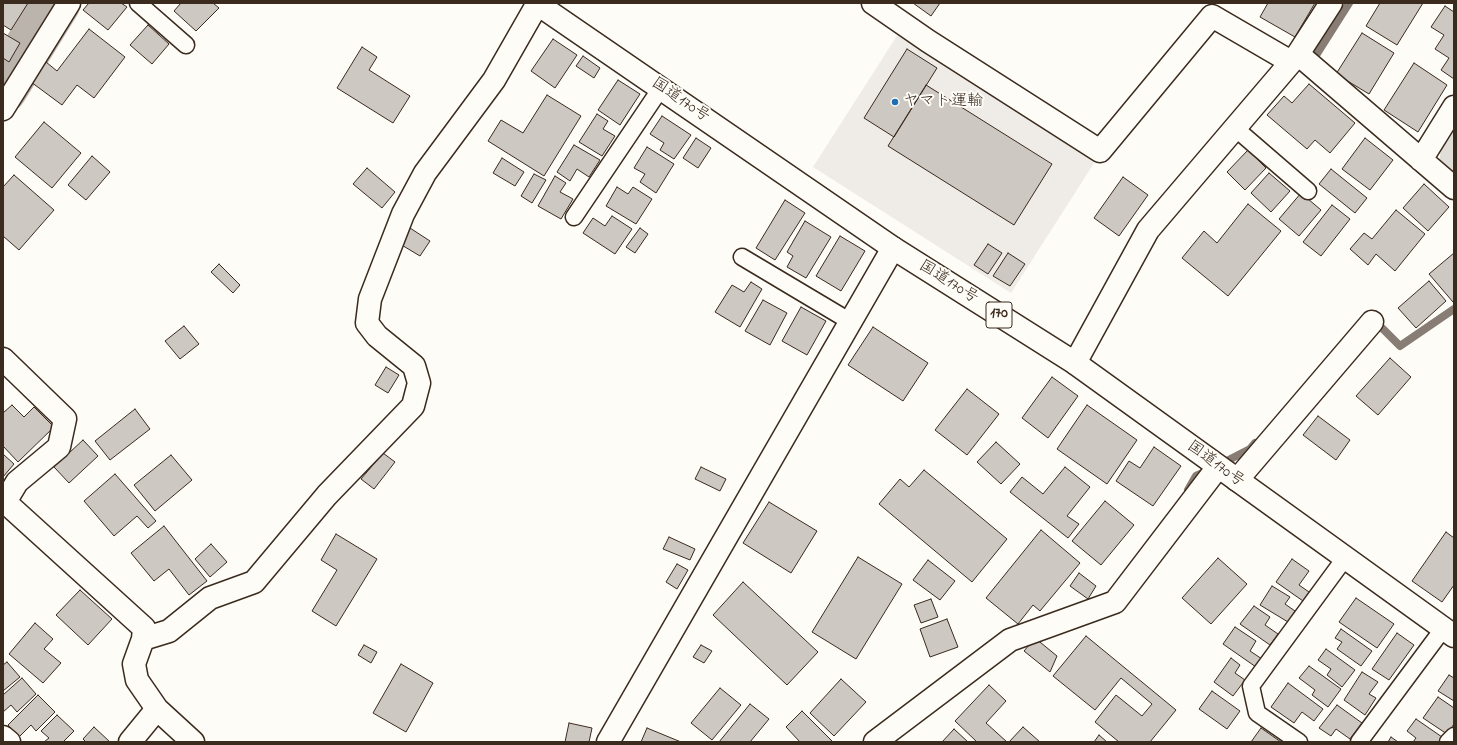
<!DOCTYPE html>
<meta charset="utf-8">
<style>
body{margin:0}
#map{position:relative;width:1457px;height:745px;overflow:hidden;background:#fdfcf7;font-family:"Indie Flower",sans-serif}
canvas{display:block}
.frame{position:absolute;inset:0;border:4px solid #3b2a1e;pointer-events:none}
</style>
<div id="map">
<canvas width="1457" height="745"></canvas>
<div class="frame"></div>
</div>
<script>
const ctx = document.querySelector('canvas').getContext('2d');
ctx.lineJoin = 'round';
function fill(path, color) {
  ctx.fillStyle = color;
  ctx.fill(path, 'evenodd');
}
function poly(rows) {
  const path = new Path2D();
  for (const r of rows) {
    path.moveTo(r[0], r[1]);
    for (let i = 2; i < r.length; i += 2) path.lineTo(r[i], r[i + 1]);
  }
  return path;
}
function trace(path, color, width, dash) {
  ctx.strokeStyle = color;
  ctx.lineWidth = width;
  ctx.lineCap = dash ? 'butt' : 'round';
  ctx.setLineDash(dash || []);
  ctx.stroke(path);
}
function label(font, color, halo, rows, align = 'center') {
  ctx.font = font + ' "Indie Flower","Klee One",sans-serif';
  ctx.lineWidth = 4;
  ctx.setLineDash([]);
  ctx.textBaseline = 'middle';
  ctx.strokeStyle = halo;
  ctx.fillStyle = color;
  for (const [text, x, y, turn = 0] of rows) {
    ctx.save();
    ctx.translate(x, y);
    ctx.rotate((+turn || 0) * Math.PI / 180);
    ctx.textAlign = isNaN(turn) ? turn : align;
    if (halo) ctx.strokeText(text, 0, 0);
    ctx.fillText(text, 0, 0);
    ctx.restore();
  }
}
fill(poly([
 [900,31,1096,160,1011,293,813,167]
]), '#efece7');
fill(poly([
 [1454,125,1454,182,1438,168,1442,143]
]), '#e1ded7');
trace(poly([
 [1311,63,1349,3],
 [1374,320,1400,346,1454,309],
 [1219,465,1250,449,1255,443],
 [1188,490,1196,476,1207,471]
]), '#887d74', 8);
trace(poly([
 [3,89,56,3]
]), '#bbb4ad', 49);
const building = poly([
 [3,3,28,3,11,30,3,25,3,3],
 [89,3,121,3,127,7,108,30,83,10,89,3],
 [181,3,213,3,219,8,196,31,174,11,181,3],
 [913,3,940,3,931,16,913,3],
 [1268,3,1315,3,1295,37,1260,17,1268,3],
 [1380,3,1423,3,1397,45,1366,26,1380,3],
 [1445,6,1454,12,1454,79,1441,70,1449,58,1435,49,1444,35,1431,27,1445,6],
 [148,25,169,44,152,64,130,45,148,25],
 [89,29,125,57,94,98,77,85,62,105,31,82,46,62,57,71,89,29],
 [3,33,20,43,9,62,3,58,3,33],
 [1362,33,1394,53,1369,94,1336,74,1362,33],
 [553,39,577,55,555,88,531,71,553,39],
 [362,47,377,57,369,70,410,96,393,123,337,88,362,47],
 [907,49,937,68,894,137,864,118,907,49],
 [583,56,600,68,594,78,576,66,583,56],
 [1414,63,1447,85,1418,132,1384,110,1414,63],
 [618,80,640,94,620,125,598,110,618,80],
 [1309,84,1355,123,1330,153,1315,140,1307,149,1267,115,1284,96,1292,103,1309,84],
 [926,85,1052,164,1014,225,888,146,926,85],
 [547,95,581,116,544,176,488,141,501,120,523,133,547,95],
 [597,114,608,121,603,129,615,136,602,156,579,142,597,114],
 [662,116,691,135,674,159,660,150,664,143,650,134,662,116],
 [44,122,81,153,52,188,15,157,44,122],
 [696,138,711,148,698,168,683,158,696,138],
 [1365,138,1393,160,1370,190,1342,169,1365,138],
 [574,145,600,160,589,177,577,169,570,181,557,172,574,145],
 [647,147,674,164,656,193,640,182,645,174,634,168,647,147],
 [1248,150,1266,168,1245,190,1227,172,1248,150],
 [92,156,110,172,86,200,68,185,92,156],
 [502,158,524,172,515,186,493,173,502,158],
 [367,168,395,192,382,208,353,184,367,168],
 [1331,169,1367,198,1355,213,1319,184,1331,169],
 [1269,173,1290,191,1271,212,1251,193,1269,173],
 [534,174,546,180,532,203,521,196,534,174],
 [14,175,54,210,19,250,3,236,3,187,14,175],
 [555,176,566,183,560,192,573,199,561,219,538,206,555,176],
 [1123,177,1148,195,1119,236,1094,218,1123,177],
 [1424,184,1449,207,1428,231,1403,208,1424,184],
 [617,187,628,194,633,187,652,199,636,224,606,206,617,187],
 [1301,193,1321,210,1299,236,1279,219,1301,193],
 [785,200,805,213,775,260,756,248,785,200],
 [1248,204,1281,231,1228,296,1182,258,1204,231,1217,243,1248,204],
 [1332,205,1350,219,1321,256,1303,242,1332,205],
 [1396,210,1425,234,1395,271,1376,254,1368,265,1350,249,1364,233,1372,239,1396,210],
 [612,216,632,229,615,254,583,233,593,218,605,226,612,216],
 [805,221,831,237,806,278,787,267,793,256,787,252,805,221],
 [410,228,430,241,420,256,400,244,410,228],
 [640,228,648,234,635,253,626,247,640,228],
 [840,236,865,251,841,291,816,276,840,236],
 [988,244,1002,253,988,274,974,265,988,244],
 [1008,253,1025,264,1010,286,993,276,1008,253],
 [1454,253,1454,302,1453,302,1429,274,1454,253],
 [219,264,240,285,233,293,211,272,219,264],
 [1429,281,1446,301,1416,328,1398,308,1429,281],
 [751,282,762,289,740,327,715,312,732,285,744,292,751,282],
 [763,300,787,313,770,345,745,331,763,300],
 [801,307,826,321,807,355,782,341,801,307],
 [184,326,199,344,180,359,165,341,184,326],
 [873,327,928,363,903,401,848,365,873,327],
 [1390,358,1411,377,1378,415,1356,396,1390,358],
 [386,367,399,375,388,393,375,385,386,367],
 [1052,377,1078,396,1048,438,1022,418,1052,377],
 [967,389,999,414,967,455,935,430,967,389],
 [12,405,24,417,34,407,54,427,18,462,3,446,3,413,12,405],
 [1087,405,1137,440,1107,484,1057,449,1087,405],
 [135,409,150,429,110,460,95,441,135,409],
 [1318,416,1350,440,1336,460,1303,435,1318,416],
 [83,440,98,456,69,483,54,467,83,440],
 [996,442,1020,464,1001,484,977,462,996,442],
 [1154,447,1181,466,1153,506,1116,481,1129,461,1140,468,1154,447],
 [383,453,395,462,374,489,361,479,383,453],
 [3,454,14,464,3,477,3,454],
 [171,455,192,480,155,511,134,485,171,455],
 [701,467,726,479,720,491,695,479,701,467],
 [1065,467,1090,487,1067,516,1079,524,1068,538,1010,492,1022,477,1043,494,1065,467],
 [924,470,1007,539,972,582,879,504,900,479,909,487,924,470],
 [115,474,156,521,148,528,137,516,114,536,84,501,115,474],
 [1105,501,1134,525,1101,565,1072,541,1105,501],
 [769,502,817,531,791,573,743,543,769,502],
 [164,526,207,581,189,595,169,569,154,581,131,553,164,526],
 [1041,530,1080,563,1040,611,1033,605,1018,624,986,598,1041,530],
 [1446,532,1454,538,1454,585,1442,602,1412,581,1446,532],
 [336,534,377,559,336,626,312,611,337,570,321,560,336,534],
 [669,537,695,549,690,560,663,549,669,537],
 [211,544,227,562,210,577,195,559,211,544],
 [858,557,902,584,856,659,812,632,858,557],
 [1218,558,1247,584,1211,624,1182,598,1218,558],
 [1292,559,1309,571,1299,585,1309,592,1303,601,1276,582,1292,559],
 [928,560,955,581,940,600,913,580,928,560],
 [677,564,688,570,677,589,666,582,677,564],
 [1079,573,1096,586,1088,599,1070,586,1079,573],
 [743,582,818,652,787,685,713,615,743,582],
 [1272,586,1290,597,1285,604,1295,611,1288,622,1260,605,1272,586],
 [80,590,112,619,88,645,56,615,80,590],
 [1356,598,1394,624,1377,648,1339,622,1356,598],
 [931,599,938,617,921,623,914,605,931,599],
 [1254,606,1270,617,1265,625,1278,634,1270,645,1240,624,1254,606],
 [947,619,958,647,930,657,920,629,947,619],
 [35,623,53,639,44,649,61,663,43,683,9,654,35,623],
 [1235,627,1256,641,1250,651,1262,659,1256,667,1223,644,1235,627],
 [1341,629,1372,651,1361,666,1337,649,1342,642,1335,638,1341,629],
 [1397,633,1414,645,1389,680,1372,669,1397,633],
 [1086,636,1176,710,1150,742,1119,742,1095,722,1116,695,1142,716,1152,704,1121,678,1095,710,1053,676,1086,636],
 [1035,638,1057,656,1050,672,1024,651,1035,638],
 [364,645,377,652,371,663,358,655,364,645],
 [701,645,712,651,704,663,693,657,701,645],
 [1326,649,1355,670,1342,687,1327,675,1331,669,1318,660,1326,649],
 [1231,658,1240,665,1235,673,1245,680,1233,696,1214,682,1231,658],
 [7,662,20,677,3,691,3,665,7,662],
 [401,664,433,683,406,732,373,713,401,664],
 [1309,666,1341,689,1328,707,1312,695,1315,690,1299,678,1309,666],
 [1362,672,1378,682,1369,694,1376,698,1365,715,1344,700,1362,672],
 [1449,675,1454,678,1454,701,1438,691,1449,675],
 [22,678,36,694,17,712,11,705,3,712,3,695,22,678],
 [841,679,866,702,834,736,810,713,841,679],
 [1288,683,1323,709,1314,721,1302,712,1294,723,1271,707,1288,683],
 [989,685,1006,701,986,723,1007,742,977,742,955,721,989,685],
 [720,688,741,705,712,740,691,723,720,688],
 [1212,691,1240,711,1227,729,1199,709,1212,691],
 [38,695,55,712,36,731,31,725,19,737,8,725,38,695],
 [1438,697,1454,708,1454,724,1447,734,1423,718,1438,697],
 [750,704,769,719,750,742,719,742,750,704],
 [1337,705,1362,723,1350,739,1336,729,1331,736,1319,728,1337,705],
 [802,711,833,742,800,742,786,727,802,711],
 [57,715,74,731,63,742,44,742,49,738,41,731,57,715],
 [1416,719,1442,737,1439,742,1413,742,1416,738,1407,731,1416,719],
 [569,723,592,728,589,742,565,742,569,723],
 [94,727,110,742,86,742,83,739,94,727],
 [1023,727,1040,742,1009,742,1023,727],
 [647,728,681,742,641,742,647,728],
 [1261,728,1281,742,1251,742,1261,728],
 [954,729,968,742,942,742,954,729],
 [1099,735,1107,742,1094,742,1099,735],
 [1391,737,1398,742,1388,742,1391,737]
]);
fill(building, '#cdc8c2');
trace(building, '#3b2a1e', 1);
const lane = poly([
 [138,3,186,45],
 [1235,128,1308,191],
 [574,217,661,88],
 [742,257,851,322],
 [1299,742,1257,713,1251,686,1345,558],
 [1359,742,1443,629],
 [1448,742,1454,736]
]);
const street = poly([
 [873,3,928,41,1100,151,1212,16,1291,62],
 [1298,54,1454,188],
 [3,109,69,3],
 [1421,160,1454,107],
 [3,359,65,419,59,447,17,482,5,502,144,628,143,639,134,664,137,680,157,709,193,742],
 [1075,363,1148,230,1298,54,1331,3],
 [1237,480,1372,322],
 [143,639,169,631,210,598,254,582,327,495,413,406,419,383,414,366,377,336,367,323,370,299,403,214,425,173,494,80,538,3],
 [3,737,9,742],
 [130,742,157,709],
 [608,742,893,248],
 [875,742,1010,640,1115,602,1218,467]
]);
const highway = poly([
 [536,3,893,248,1075,363,1454,636]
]);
trace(lane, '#3b2a1e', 19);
trace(street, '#3b2a1e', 25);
trace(highway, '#3b2a1e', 25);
trace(lane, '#fdfcf7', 16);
trace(street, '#fdfcf7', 22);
trace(highway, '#fdfcf7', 22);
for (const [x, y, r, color] of [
 [895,102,4,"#1f6fb2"]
]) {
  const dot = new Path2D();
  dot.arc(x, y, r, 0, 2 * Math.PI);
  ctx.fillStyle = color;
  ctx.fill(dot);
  trace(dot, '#fdfcf7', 1.5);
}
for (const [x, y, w] of [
 [999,315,26]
]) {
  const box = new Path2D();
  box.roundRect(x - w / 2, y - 13, w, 26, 3);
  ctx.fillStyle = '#fdfcf7';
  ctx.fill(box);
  trace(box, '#3b2a1e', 1);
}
label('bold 15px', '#3b2a1e', null, [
 ["170",999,315]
]);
label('16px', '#3b2a1e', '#fdfcf7', [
 ["国道170号",680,101,34],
 ["国道170号",948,283,32],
 ["国道170号",1215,465,36]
]);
label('16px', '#3b2a1e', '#fdfcf7', [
 ["ヤマト運輸",903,102]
], 'left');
</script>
